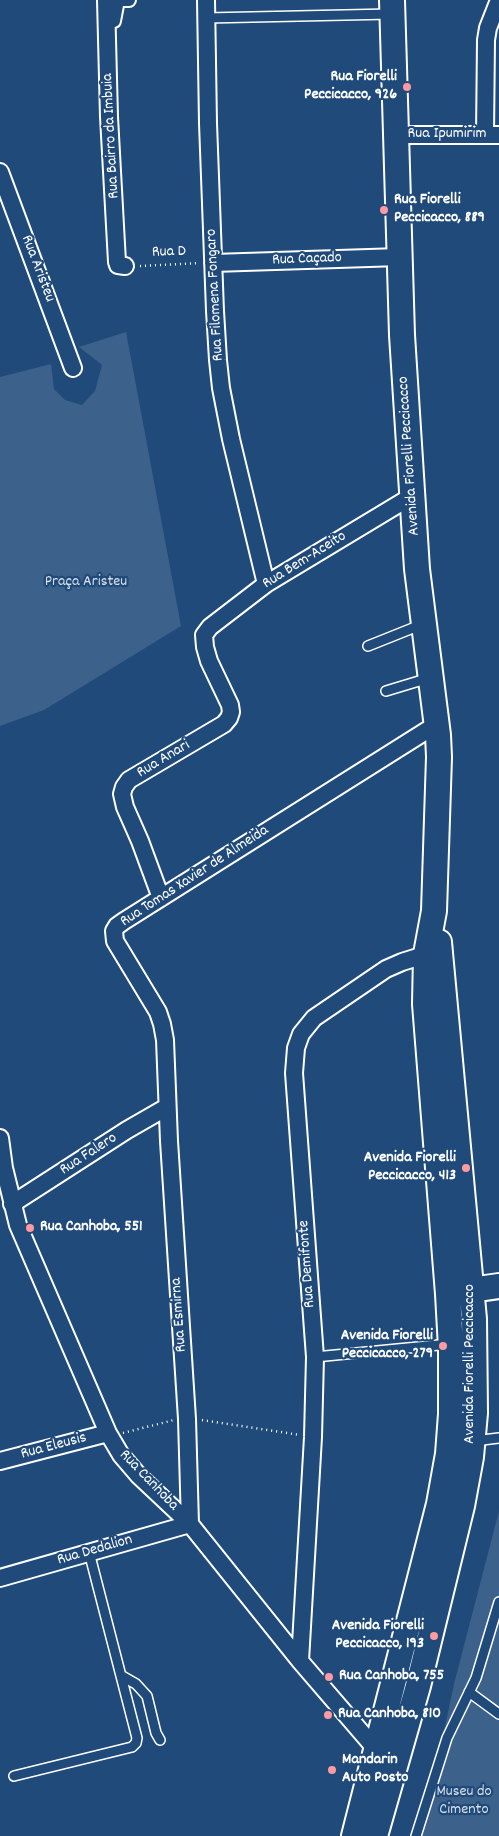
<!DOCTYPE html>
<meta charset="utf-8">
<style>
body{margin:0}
canvas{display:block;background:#1f4a7a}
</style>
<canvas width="499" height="1836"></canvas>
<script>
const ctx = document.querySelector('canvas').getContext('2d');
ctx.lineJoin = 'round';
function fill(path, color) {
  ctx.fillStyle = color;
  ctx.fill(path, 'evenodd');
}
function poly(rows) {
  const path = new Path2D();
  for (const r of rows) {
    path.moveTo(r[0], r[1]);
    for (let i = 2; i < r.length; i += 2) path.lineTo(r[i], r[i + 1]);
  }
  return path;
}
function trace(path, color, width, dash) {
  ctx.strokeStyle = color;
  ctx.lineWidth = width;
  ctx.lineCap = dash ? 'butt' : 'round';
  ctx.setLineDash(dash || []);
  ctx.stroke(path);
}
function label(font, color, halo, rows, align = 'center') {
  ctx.font = font + ' Dekko,sans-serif';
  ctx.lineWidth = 4.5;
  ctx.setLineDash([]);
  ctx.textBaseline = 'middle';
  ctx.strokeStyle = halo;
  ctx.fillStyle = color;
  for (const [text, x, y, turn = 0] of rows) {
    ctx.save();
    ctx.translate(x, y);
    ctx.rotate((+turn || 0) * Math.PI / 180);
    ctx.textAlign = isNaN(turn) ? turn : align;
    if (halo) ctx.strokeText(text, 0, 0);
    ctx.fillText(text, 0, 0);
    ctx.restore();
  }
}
fill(poly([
 [126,332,181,626,44,710,0,726,0,377,51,364,54,389,65,400,82,405,95,391,102,365,79,347],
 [499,1511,499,1836,422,1836,454,1684]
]), '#3c618b');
const service = poly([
 [206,18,391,14],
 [368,646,423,624],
 [386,691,429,678],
 [315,1357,449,1344],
 [474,1441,499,1438],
 [122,1676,136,1684,147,1696,156,1733,160,1740],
 [469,1692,499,1714],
 [14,1776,132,1747,136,1743,137,1738,89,1552],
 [416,1836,447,1738,476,1678,499,1602]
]);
const pedestrian = poly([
 [106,22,114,21,118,0,129,0]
]);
const minor = poly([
 [106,0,109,117,117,262,118,265,125,266],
 [206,0,208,123,215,311,218,360,221,388,231,439,266,584],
 [396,135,499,135],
 [485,135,486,40,488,28,499,0],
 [0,172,73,368],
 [213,263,400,257],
 [161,898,140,841,125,807,122,794,124,787,129,780,224,724,229,718,231,712,230,705,209,661,205,647,204,635,210,627,266,584,412,496],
 [0,1138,4,1168,18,1225,108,1433,121,1455,139,1476,190,1524,300,1661,380,1754],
 [12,1204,127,1130,167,1107],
 [0,1461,108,1433],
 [0,1578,190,1524,187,1419,169,1141,165,1040,162,1024,158,1012,115,941,114,931,117,926,124,921,437,724],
 [300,1661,313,1437,315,1357,294,1073,296,1048,301,1034,314,1018,386,969,402,962,434,952]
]);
const secondary = poly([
 [457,1292,499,1286],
 [354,1836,439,1504,448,1454,451,1414,451,1348,448,1294,425,1004,426,954,434,911,439,757,438,735,417,569,402,335,392,0],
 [375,1836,418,1686,462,1506,471,1457,475,1413,474,1319,439,942]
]);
trace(service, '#fff', 12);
trace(pedestrian, '#fff', 16);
trace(minor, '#fff', 20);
trace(secondary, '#fff', 28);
trace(poly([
 [140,266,199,263],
 [202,1420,300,1435],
 [123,1433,174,1420]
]), '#fff', 2.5, [1, 4]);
trace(service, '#1f4a7a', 9);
trace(pedestrian, '#1f4a7a', 12);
trace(minor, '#1f4a7a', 16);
trace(secondary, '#1f4a7a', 24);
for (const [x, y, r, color] of [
 [407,87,5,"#ff9aa2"],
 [384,210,5,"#ff9aa2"],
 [466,1168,5,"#ff9aa2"],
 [30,1228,5,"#ff9aa2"],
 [443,1346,5,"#ff9aa2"],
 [434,1636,5,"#ff9aa2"],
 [329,1677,5,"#ff9aa2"],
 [328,1715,5,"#ff9aa2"],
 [332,1770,5,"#ff9aa2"]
]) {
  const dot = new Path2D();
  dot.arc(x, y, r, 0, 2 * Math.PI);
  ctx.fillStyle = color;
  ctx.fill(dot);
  trace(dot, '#1f4a7a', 2);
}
label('bold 16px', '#fff', '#1f4a7a', [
 ["Rua Fiorelli",397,78,"right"],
 ["Peccicacco, 926",397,96,"right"],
 ["Rua Fiorelli",394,201],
 ["Peccicacco, 889",394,219],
 ["Avenida Fiorelli",456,1159,"right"],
 ["Peccicacco, 413",456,1177,"right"],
 ["Rua Canhoba, 551",40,1228],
 ["Avenida Fiorelli",433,1337,"right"],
 ["Peccicacco, 279",433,1355,"right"],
 ["Avenida Fiorelli",424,1627,"right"],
 ["Peccicacco, 193",424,1645,"right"],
 ["Rua Canhoba, 755",339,1677],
 ["Rua Canhoba, 810",338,1715],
 ["Mandarin",342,1761],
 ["Auto Posto",342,1779]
], 'left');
label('16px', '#fff', '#1f4a7a', [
 ["Rua Ipumirim",447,135],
 ["Rua Bairro da Imbuia",112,136,-93],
 ["Rua D",169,253,-2],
 ["Rua Caçado",307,260,-2],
 ["Rua Aristeu",37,269,69],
 ["Rua Filomena Fongaro",216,295,-93],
 ["Avenida Fiorelli Peccicacco",410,456,-94],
 ["Rua Bem-Aceito",305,561,-32],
 ["Rua Anari",164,760,-31],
 ["Rua Tomas Xavier de Almeida",195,877,-33],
 ["Rua Falero",89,1155,-33],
 ["Rua Demifonte",308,1264,-94],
 ["Rua Esmirna",180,1315,-94],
 ["Avenida Fiorelli Peccicacco",471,1364,-90],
 ["Rua Eleusis",54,1447,-15],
 ["Rua Canhoba",148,1481,46],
 ["Rua Dedalion",95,1551,-16]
]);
label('16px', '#d8dfe8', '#1f4a7a', [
 ["Praça Aristeu",86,583],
 ["Museu do",464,1793],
 ["Cimento",464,1811]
]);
</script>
